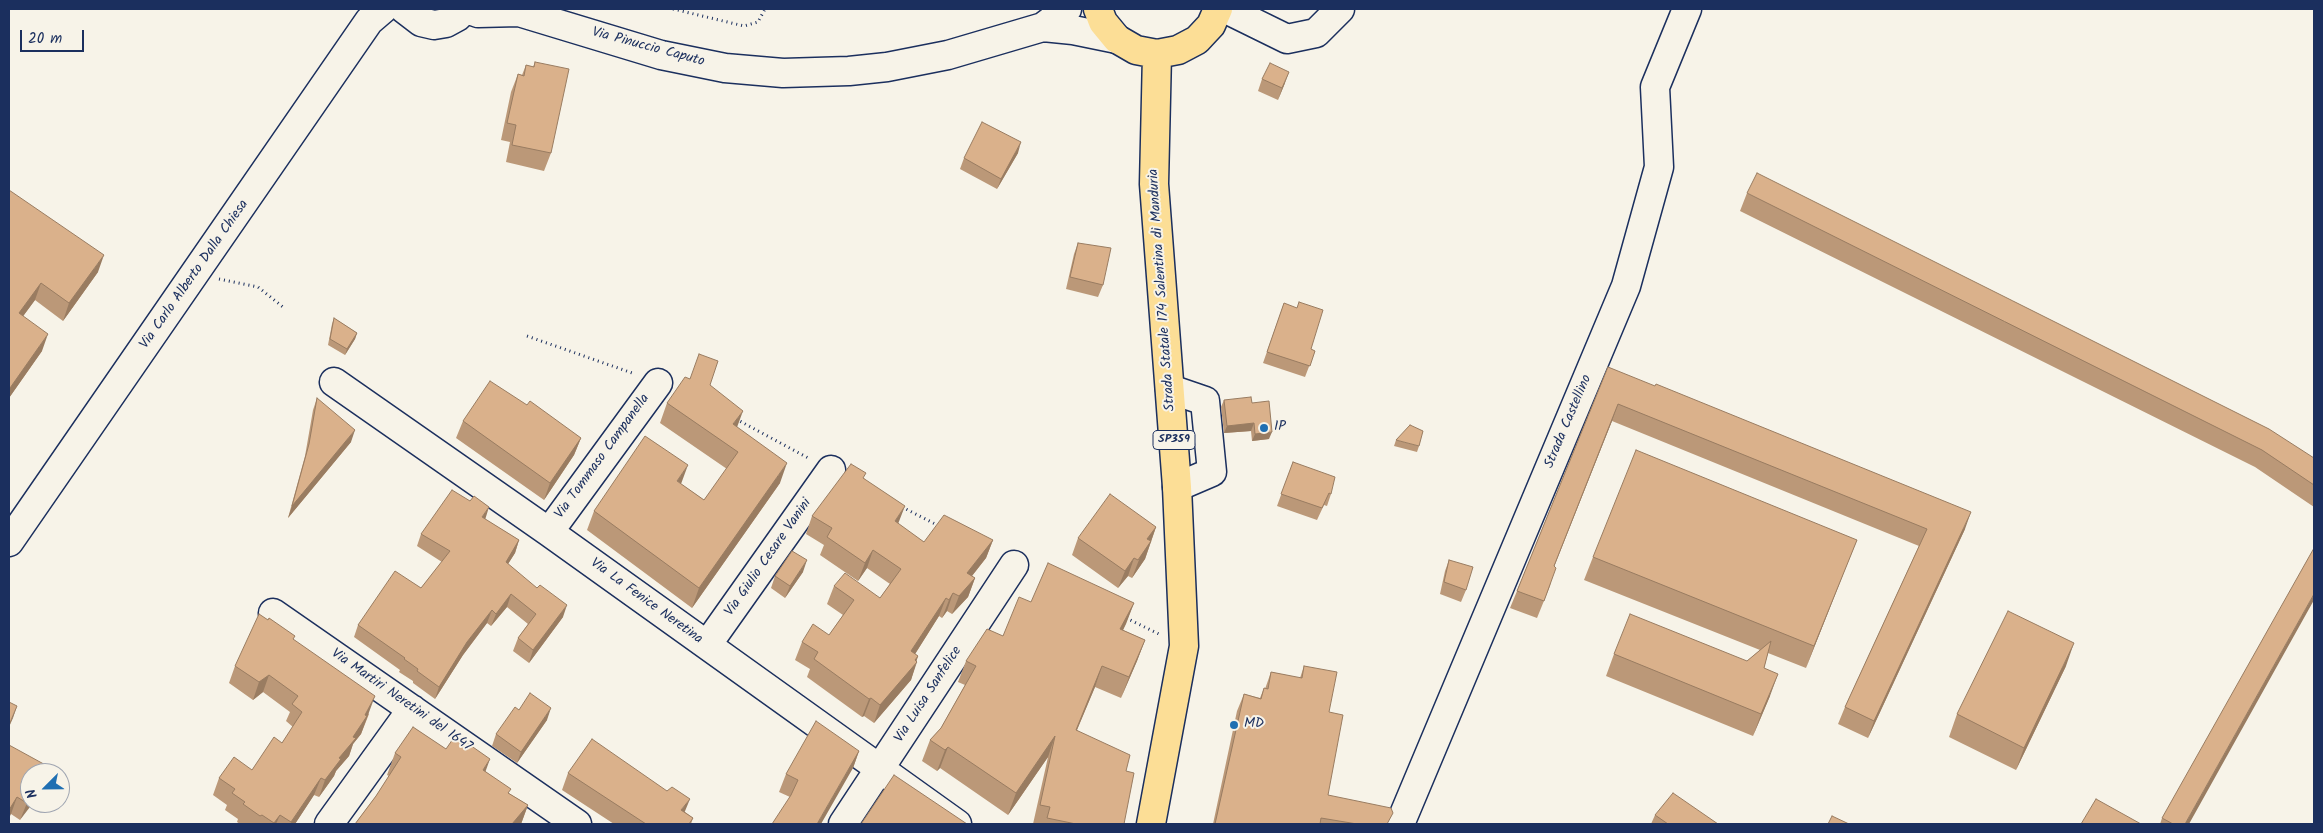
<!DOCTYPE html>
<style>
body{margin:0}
#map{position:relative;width:2323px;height:833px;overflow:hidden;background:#f7f3e8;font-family:Kalam,sans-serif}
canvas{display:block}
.frame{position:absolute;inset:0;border:10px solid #1b2f5e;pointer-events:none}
.north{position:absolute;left:20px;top:763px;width:50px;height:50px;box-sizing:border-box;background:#f7f3e8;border:1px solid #9fa5b1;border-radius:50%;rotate:247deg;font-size:14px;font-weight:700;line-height:20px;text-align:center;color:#1b2f5e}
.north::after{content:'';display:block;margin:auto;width:18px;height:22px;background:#1f6fb2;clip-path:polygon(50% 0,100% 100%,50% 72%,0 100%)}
.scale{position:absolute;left:20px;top:30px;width:64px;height:22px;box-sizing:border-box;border:2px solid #1b2f5e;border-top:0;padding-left:6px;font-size:15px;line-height:18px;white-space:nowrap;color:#1b2f5e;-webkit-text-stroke:4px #f7f3e8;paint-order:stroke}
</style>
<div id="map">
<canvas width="2323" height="833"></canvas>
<div class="frame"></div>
<div class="north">N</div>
<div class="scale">20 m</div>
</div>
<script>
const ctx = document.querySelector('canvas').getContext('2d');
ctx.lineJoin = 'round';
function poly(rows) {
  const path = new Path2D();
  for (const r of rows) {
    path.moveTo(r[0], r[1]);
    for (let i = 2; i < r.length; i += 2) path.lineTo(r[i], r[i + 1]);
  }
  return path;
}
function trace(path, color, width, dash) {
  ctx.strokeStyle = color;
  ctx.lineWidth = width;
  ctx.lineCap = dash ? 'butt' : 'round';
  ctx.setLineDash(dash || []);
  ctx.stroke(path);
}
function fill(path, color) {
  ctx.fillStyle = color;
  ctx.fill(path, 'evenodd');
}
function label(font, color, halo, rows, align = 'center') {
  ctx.font = font + ' Kalam,sans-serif';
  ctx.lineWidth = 4;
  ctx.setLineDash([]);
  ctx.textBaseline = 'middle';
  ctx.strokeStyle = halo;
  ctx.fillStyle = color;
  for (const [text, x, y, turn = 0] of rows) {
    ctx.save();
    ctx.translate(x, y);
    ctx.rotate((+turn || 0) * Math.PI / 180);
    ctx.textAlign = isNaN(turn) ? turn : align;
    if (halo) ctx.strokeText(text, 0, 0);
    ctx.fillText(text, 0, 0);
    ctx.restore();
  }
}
const minor = poly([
 [404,9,421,22,434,25,446,23,457,17,465,9],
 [467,9,478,13,519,12,661,55,725,68,783,73,849,71,887,67,948,55,1043,27],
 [1067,9,1043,27,1073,30,1117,39],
 [1226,9,1287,39,1316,33,1340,9],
 [334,382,549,532,957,824],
 [1170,389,1205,401,1212,472,1177,487],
 [549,532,658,383],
 [9,542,369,21,383,9],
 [273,613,577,824],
 [707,645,831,470],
 [329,824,412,709],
 [843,824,1014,565],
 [1400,824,1626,286,1659,167,1655,87,1687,9]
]);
const major = poly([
 [1098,9,1103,22,1117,39,1136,50,1157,54,1178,50,1197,40,1211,25,1218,9],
 [1151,824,1184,646,1177,487,1154,184,1157,54]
]);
trace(minor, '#1b2f5e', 31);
trace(major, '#1b2f5e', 31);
trace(poly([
 [673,9,744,26,758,22,765,9],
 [219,279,258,287,283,307],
 [527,336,635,374],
 [736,419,810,459],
 [902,507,941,527],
 [1126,618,1161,635]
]), '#1b2f5e', 3, [1, 4]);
trace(minor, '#f7f3e8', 28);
trace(major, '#fcde96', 28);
fill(poly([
 [535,62,551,153,544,171,506,162,510,142,501,140,511,92,518,74,522,75,526,65,533,67],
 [1262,79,1285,83,1278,100,1258,91],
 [1018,153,997,189,960,169,964,158],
 [9,190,98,272,63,321,35,300,23,316,42,351,9,398],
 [1747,193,2314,458,2314,507,2255,467,1740,211],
 [1078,243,1103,285,1098,297,1066,289,1074,254],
 [1284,303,1311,349,1315,351,1305,377,1263,363],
 [334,318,357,333,355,339,345,355,328,345,332,324],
 [1608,367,1965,529,1868,738,1838,724,1845,707,1919,546,1612,421,1554,567,1550,586,1537,618,1510,608,1517,591],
 [690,379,710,385,737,427,780,483,692,608,587,530,594,511,681,484,704,500,727,469,660,423,667,403],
 [317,398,351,442,288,518,305,456,313,410],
 [1224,400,1252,403,1269,439,1252,441,1251,431,1224,433,1221,407],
 [527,405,581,438,574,455,544,500,456,438,463,421],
 [1396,440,1419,446,1417,452,1394,446],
 [1293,462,1331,494,1327,506,1324,505,1317,520,1277,506],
 [864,478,898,524,924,542,993,540,986,558,972,576,975,578,968,597,952,614,947,611,942,618,939,616,915,654,918,656,911,680,874,723,864,716,862,717,807,677,810,669,795,660,802,642,829,635,843,615,827,604,834,586,880,598,890,584,867,568,858,581,820,555,824,545,806,534,812,516],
 [485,519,519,540,515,553,508,564,563,617,529,663,513,651,518,638,528,624,507,607,491,626,487,623,463,655,435,699,413,683,413,681,399,672,400,670,354,637,358,625,421,588,442,562,417,546,421,534],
 [1156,527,1145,559,1132,578,1128,576,1118,588,1072,555,1078,538],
 [1857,540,1848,562,1806,668,1768,653,1764,668,1770,696,1753,736,1606,676,1614,654,1747,661,1760,650,1584,580,1593,557],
 [1449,560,1466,590,1461,602,1440,594,1445,571],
 [803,572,785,598,771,588,775,576],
 [1031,602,1134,603,1123,630,1145,640,1137,661,1121,698,1095,687,1077,730,1126,771,1124,824,1033,824,1048,757,1008,815,940,768,937,771,922,761,930,740,941,728,965,685,958,682,966,661,1003,636],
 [293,639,369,714,361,734,353,744,349,756,336,771,334,776,319,797,314,795,295,824,240,824,237,822,238,819,225,810,227,805,213,795,219,778,252,770,282,743,293,727,286,721,290,712,263,692,253,700,229,683,235,666],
 [1304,666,1329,712,1328,795,1388,824,1213,824,1237,711,1244,694,1260,698,1264,688,1265,689,1271,672,1300,678],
 [2066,666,2016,770,1949,737,1957,714],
 [519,710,547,720,517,763,492,746,496,734],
 [9,745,30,803,20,820,11,814],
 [446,749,485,771,510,794,528,805,521,824,355,824,376,796,389,776,387,775,395,753],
 [859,751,853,768,790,797,779,792,786,774],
 [568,773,685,812,693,818,691,824,614,824,562,790],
 [1655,815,1718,824,1651,824],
 [2162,818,2189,824,2160,824]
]), '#bb9878');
fill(poly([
 [1289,72,1285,83,1278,100,1282,88],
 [1021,142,1018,153,997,189,1001,179],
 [104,255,98,272,63,321,69,303],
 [41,283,35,300,13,330,19,313],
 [357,333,355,339,345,355,347,349],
 [48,334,42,351,9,398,9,391,10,388],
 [1618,404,1612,421,1547,584,1554,566],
 [743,411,736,430,733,424],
 [1254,423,1251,431,1224,433,1227,426],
 [355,430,351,442,288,518,292,506],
 [1272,432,1269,439,1252,441,1255,434],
 [581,438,574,455,544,500,550,483],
 [787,463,780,483,692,608,699,588],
 [688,465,681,484,677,481],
 [905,506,898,524,895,521],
 [489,507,485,520,482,517],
 [1971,512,1965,529,1868,738,1874,721],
 [1156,527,1145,559,1132,578,1147,539],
 [519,540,515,553,501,575,506,562],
 [993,540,986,558,960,591,967,573],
 [1857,540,1848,562,1806,668,1814,646],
 [873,550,867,568,858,581,865,563],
 [1134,558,1128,576,1118,588,1125,571],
 [807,560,803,572,785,598,790,586],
 [975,578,968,597,952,614,959,596],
 [953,593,947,611,942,618,949,600],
 [511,594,507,607,491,626,496,614],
 [2314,594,2314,600,2189,824,2185,824],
 [946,598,939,616,905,670,911,651],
 [1134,603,1126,624,1113,650,1120,629],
 [567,605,563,617,529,663,533,650],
 [492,610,487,623,463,655,435,699,439,687,467,642],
 [1145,640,1137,661,1121,698,1129,677],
 [2074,643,2066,666,2016,770,2024,748],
 [918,656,915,665,917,662,911,680,874,723,880,705],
 [1102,666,1095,687,1068,751,1076,730],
 [1778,674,1770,696,1753,736,1761,714],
 [269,675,263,692,253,700,259,682],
 [375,696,361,734,353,744,349,756,336,771,334,776,319,797,325,780,353,737],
 [871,698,864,716,862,717,869,699],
 [17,706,13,718,9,727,9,725],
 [551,708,547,720,517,763,521,752],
 [1055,736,1048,757,1008,815,1016,793],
 [948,747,940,768,937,771,945,750],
 [859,751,853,768,821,824,817,824],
 [490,759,482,781,483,770],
 [321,778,314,795,295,824,290,824],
 [17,797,11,814,9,818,9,810],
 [30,798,30,803,33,803,20,820,27,803],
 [690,799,683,816,681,810],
 [528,805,521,824,512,824],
 [280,815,276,824,274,824,274,823]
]), '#997c61');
const building = poly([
 [535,62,569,69,551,153,512,145,516,125,507,123,518,74,524,76,526,65,534,67,535,62],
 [1270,63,1289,72,1282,88,1262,79,1270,63],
 [982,122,1021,142,1001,179,964,158,982,122],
 [1757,173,2269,429,2314,458,2314,485,2262,450,1747,193,1757,173],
 [9,190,104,255,69,303,41,283,19,313,48,334,10,388,9,387,9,190],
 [1078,243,1111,248,1103,285,1070,277,1078,243],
 [1299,302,1323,310,1311,349,1315,351,1310,366,1267,352,1284,303,1297,308,1299,302],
 [334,318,357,333,347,349,330,339,334,318],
 [699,354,718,361,710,385,743,411,733,424,787,463,699,588,594,511,645,436,688,465,677,481,704,500,738,452,667,403,685,377,690,379,699,354],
 [1608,367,1655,386,1656,384,1971,512,1874,721,1845,707,1927,529,1618,404,1554,566,1556,568,1544,601,1517,591,1608,367],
 [490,381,527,405,530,401,581,438,550,483,463,421,490,381],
 [1251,397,1252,403,1269,401,1272,432,1255,434,1254,423,1227,426,1224,400,1251,397],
 [317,398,355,430,292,506,309,444,317,398],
 [1410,425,1423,431,1419,446,1396,440,1410,425],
 [1636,450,1857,540,1814,646,1593,557,1636,450],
 [1293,462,1335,477,1331,494,1329,493,1322,508,1281,494,1293,462],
 [851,464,866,473,863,478,905,506,895,521,924,542,944,515,993,540,967,573,975,578,959,596,953,593,949,600,946,598,911,651,918,656,915,660,917,662,880,705,871,698,869,699,814,659,818,652,802,642,813,624,829,635,854,600,834,586,845,573,880,598,901,569,873,550,865,563,827,537,832,528,812,516,851,464],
 [452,490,470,501,474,496,489,507,482,517,519,540,506,562,537,588,540,585,567,605,533,650,518,638,536,614,511,594,496,614,492,610,467,642,439,687,417,671,418,669,404,659,405,658,358,625,395,571,421,588,450,551,421,534,452,490],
 [1110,494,1156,527,1147,539,1151,541,1138,560,1134,558,1125,571,1078,538,1110,494],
 [2314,548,2314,594,2185,824,2173,824,2162,818,2314,548],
 [792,551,807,560,790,586,775,576,792,551],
 [1449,560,1473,567,1466,590,1444,582,1449,560],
 [1048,563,1134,603,1120,629,1145,640,1129,677,1102,666,1076,730,1130,755,1126,771,1134,773,1124,824,1076,824,1047,818,1050,807,1040,805,1055,736,1016,793,948,747,945,750,930,740,941,728,976,666,966,661,987,629,1003,636,1019,597,1031,602,1048,563],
 [2008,611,2074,643,2024,748,1957,714,2008,611],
 [259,614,268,620,269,618,295,636,293,639,375,696,365,715,367,716,353,737,356,738,339,758,341,759,325,780,321,778,291,822,280,815,274,823,262,815,260,816,243,804,245,802,232,793,235,789,219,778,234,757,252,770,274,737,282,743,302,712,292,704,298,696,269,675,259,682,235,666,259,614],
 [1630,614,1747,661,1771,641,1764,668,1778,674,1761,714,1614,654,1630,614],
 [1304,666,1337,672,1329,712,1343,715,1328,795,1391,808,1393,813,1387,824,1357,824,1321,818,1320,824,1215,824,1244,694,1261,699,1264,688,1268,689,1271,672,1302,678,1304,666],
 [530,693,551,708,521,752,496,734,515,707,519,710,530,693],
 [9,702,17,706,9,725,9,702],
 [816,721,859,751,817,824,772,824,791,795,798,780,786,774,816,721],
 [413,727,446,749,455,736,460,738,490,759,483,770,511,789,508,793,528,805,512,824,355,824,376,796,401,757,395,753,413,727],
 [592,739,667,791,672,787,690,799,681,810,693,818,689,824,646,824,568,773,592,739],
 [9,745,51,768,48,773,30,773,30,798,27,803,17,797,9,810,9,745],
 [894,775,967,824,861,824,894,775],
 [1673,793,1718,824,1668,824,1655,815,1673,793],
 [2096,799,2141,824,2081,824,2096,799],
 [1832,816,1849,824,1828,824,1832,816]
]);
fill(building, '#dab18b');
trace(building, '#997c61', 1);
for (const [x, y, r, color] of [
 [1264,428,5,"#1f6fb2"],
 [1234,725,5,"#1f6fb2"]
]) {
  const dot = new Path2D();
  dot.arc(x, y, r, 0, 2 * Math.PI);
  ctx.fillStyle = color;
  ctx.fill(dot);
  trace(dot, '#f7f3e8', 2);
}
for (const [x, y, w] of [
 [1174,440,42]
]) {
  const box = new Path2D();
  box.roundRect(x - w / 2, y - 9.5, w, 19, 4);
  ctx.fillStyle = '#f7f3e8';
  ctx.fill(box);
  trace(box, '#1b2f5e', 1);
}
label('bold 12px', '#1b2f5e', null, [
 ["SP359",1174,440]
]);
label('14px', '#1b2f5e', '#f7f3e8', [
 ["Via Pinuccio Caputo",648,48,15],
 ["Via Carlo Alberto Dalla Chiesa",195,275,-55],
 ["Strada Statale 174 Salentina di Manduria",1163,290,-94],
 ["Strada Castellino",1569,422,-67],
 ["Via Tommaso Campanella",603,457,-54],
 ["Via Giulio Cesare Vanini",769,558,-55],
 ["Via La Fenice Neretina",646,602,36],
 ["Via Luisa Sanfelice",929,695,-57],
 ["Via Martiri Neretini del 1647",401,701,35]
]);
label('14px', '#1b2f5e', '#f7f3e8', [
 ["IP",1274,428],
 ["MD",1244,725]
], 'left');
</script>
